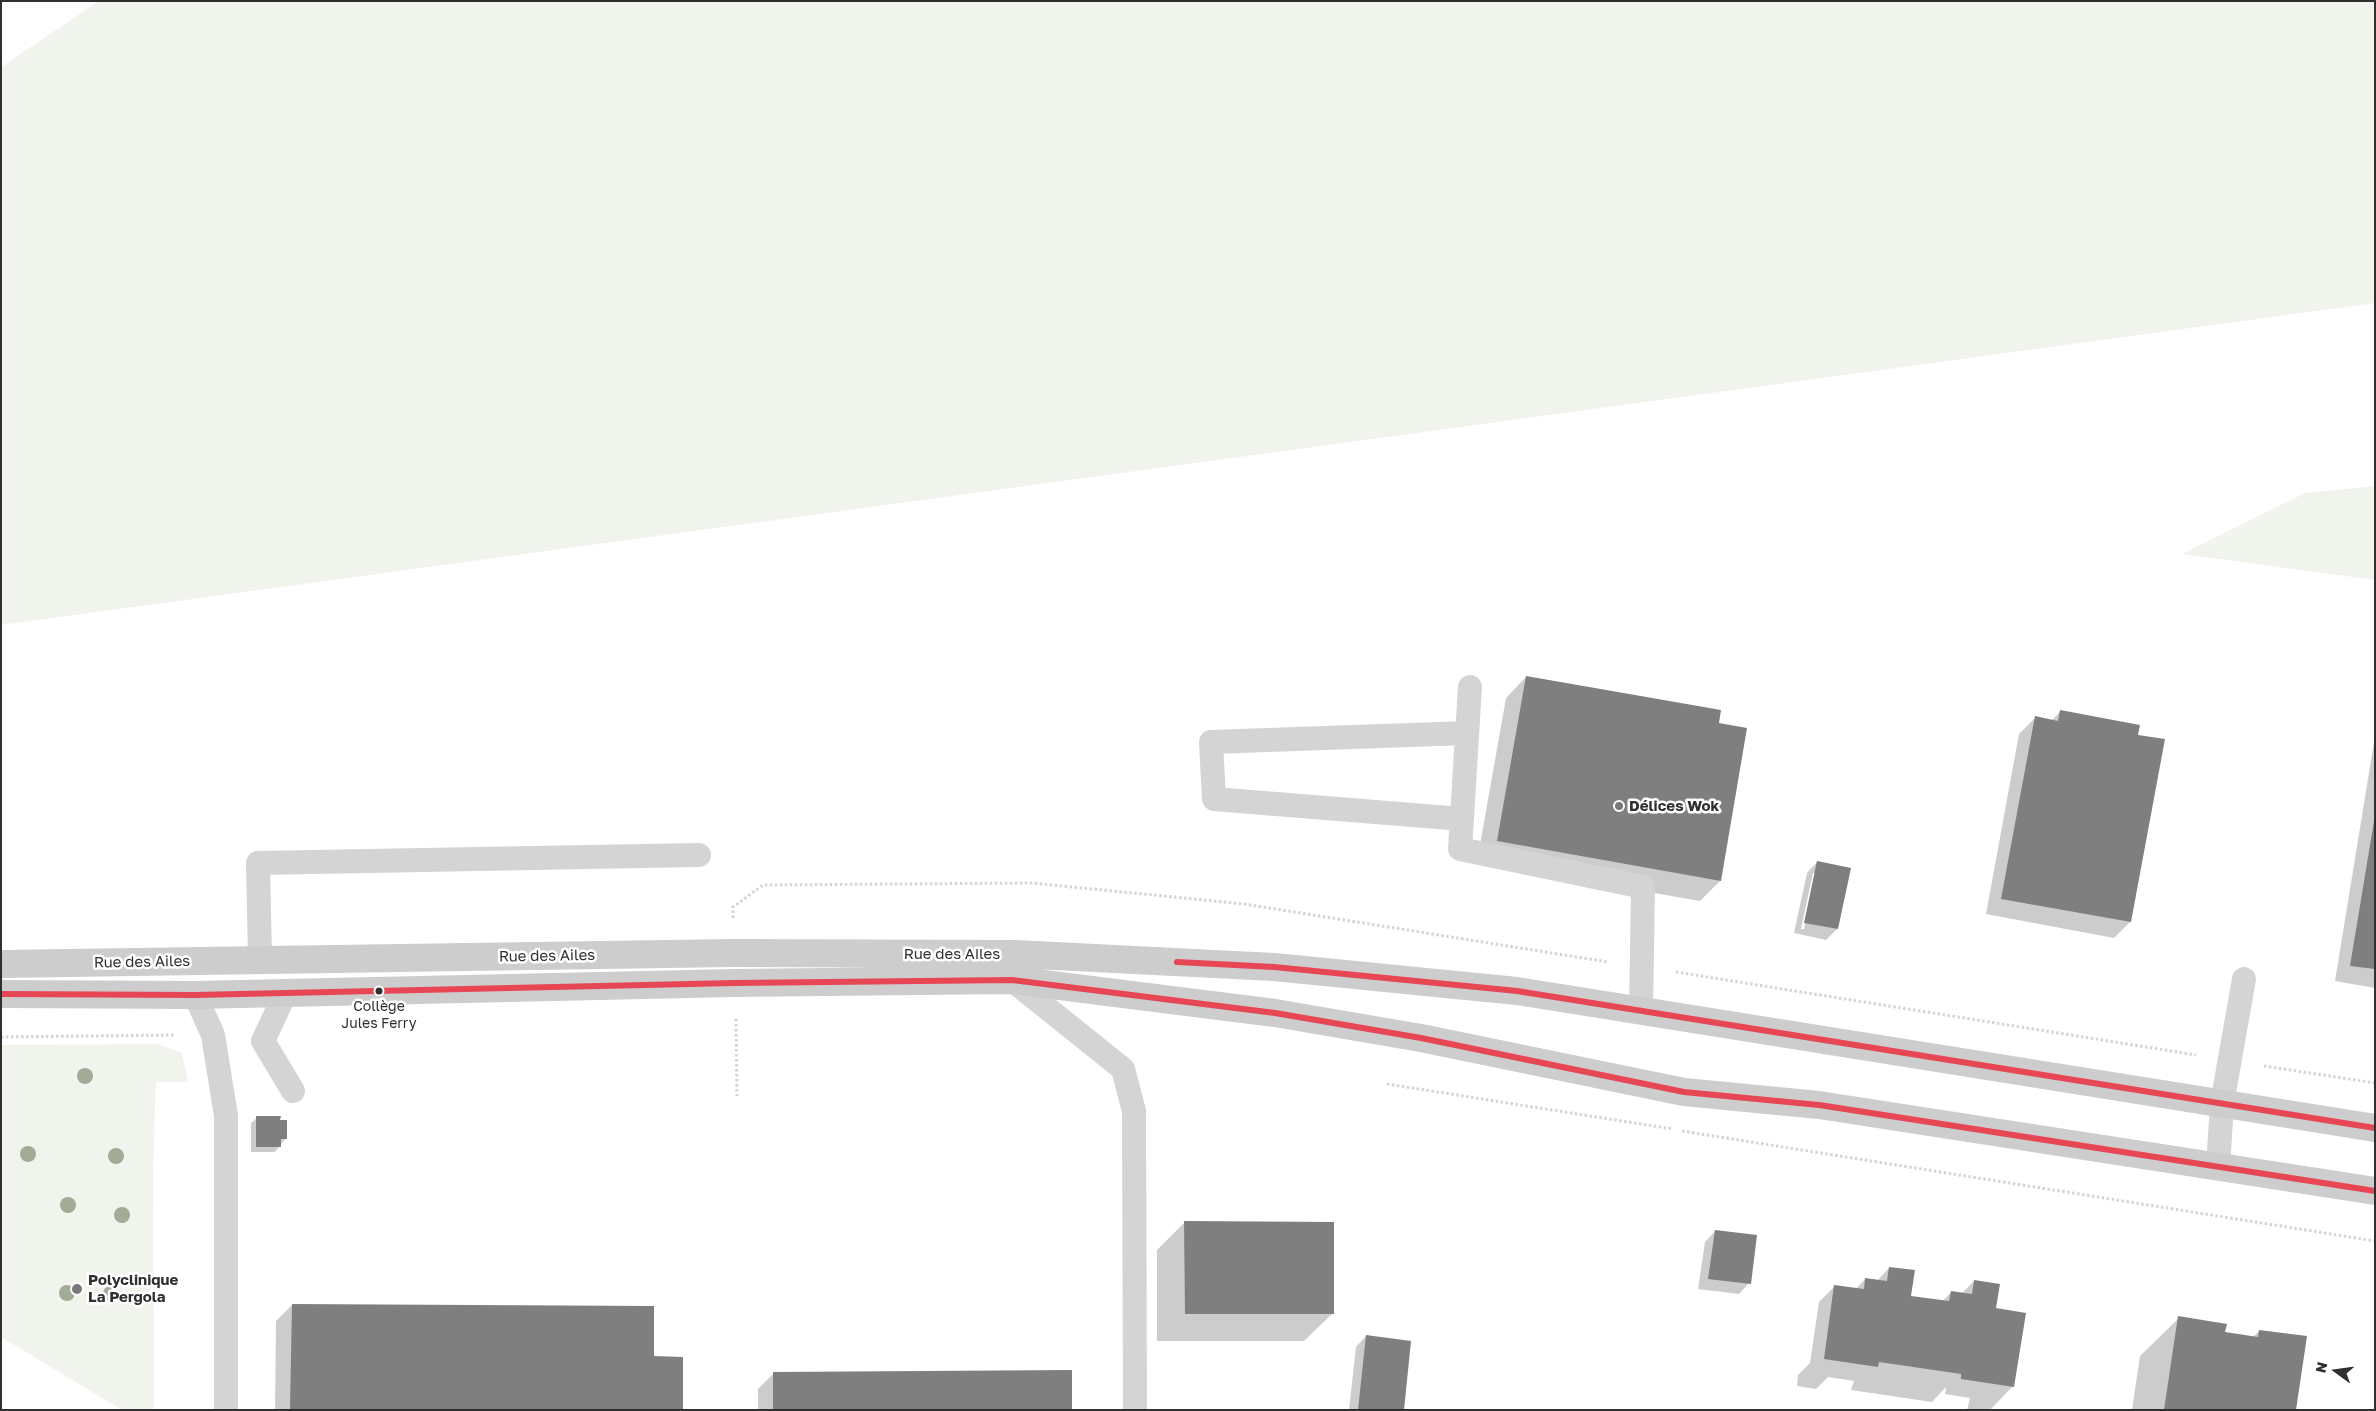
<!DOCTYPE html>
<meta charset="utf-8">
<style>
body{margin:0}
#map{position:relative;width:2376px;height:1411px;overflow:hidden;background:#fff;font-family:"Golos Text",sans-serif}
canvas{display:block}
.frame{position:absolute;inset:0;border:2px solid #2f2f2f;pointer-events:none}
.north{position:absolute;left:2311px;top:1346px;width:50px;height:50px;-webkit-text-stroke:4px #fff;paint-order:stroke;rotate:284deg;font-size:14px;font-weight:700;line-height:20px;text-align:center;color:#2f2f2f}
.north::after{content:'';display:block;margin:auto;width:18px;height:22px;background:#2f2f2f;clip-path:polygon(50% 0,100% 100%,50% 72%,0 100%)}
</style>
<div id="map">
<canvas width="2376" height="1411"></canvas>
<div class="frame"></div>
<div class="north">N</div>
</div>
<script>
const ctx = document.querySelector('canvas').getContext('2d');
ctx.lineJoin = 'round';
function fill(path, color) {
  ctx.fillStyle = color;
  ctx.fill(path, 'evenodd');
}
function poly(rows) {
  const path = new Path2D();
  for (const r of rows) {
    path.moveTo(r[0], r[1]);
    for (let i = 2; i < r.length; i += 2) path.lineTo(r[i], r[i + 1]);
  }
  return path;
}
function trace(path, color, width, dash) {
  ctx.strokeStyle = color;
  ctx.lineWidth = width;
  ctx.lineCap = dash ? 'butt' : 'round';
  ctx.setLineDash(dash || []);
  ctx.stroke(path);
}
function label(font, color, halo, rows, align = 'center') {
  ctx.font = font + ' "Golos Text",sans-serif';
  ctx.lineWidth = 5;
  ctx.setLineDash([]);
  ctx.textBaseline = 'middle';
  ctx.strokeStyle = halo;
  ctx.fillStyle = color;
  for (const [text, x, y, turn = 0] of rows) {
    ctx.save();
    ctx.translate(x, y);
    ctx.rotate((+turn || 0) * Math.PI / 180);
    ctx.textAlign = isNaN(turn) ? turn : align;
    if (halo) ctx.strokeText(text, 0, 0);
    ctx.fillText(text, 0, 0);
    ctx.restore();
  }
}
fill(poly([
 [99,1,2375,1,2375,303,1,625,1,67],
 [2375,486,2375,580,2182,554,2305,493],
 [158,1044,182,1053,188,1082,156,1082,153,1169,154,1410,122,1410,1,1337,1,1045]
]), '#f1f4ed');
fill(poly([
 [1526,677,1717,724,1720,881,1700,901,1477,862,1506,698],
 [2061,711,2130,922,2114,938,1986,914,2019,734,2035,718,2051,721],
 [2375,736,2375,988,2335,981],
 [1817,862,1837,929,1826,940,1794,933,1807,873],
 [1813,873,1816,873,1804,929,1801,929],
 [257,1118,279,1122,286,1138,275,1152,251,1152,251,1123],
 [1185,1222,1332,1314,1304,1341,1157,1341,1157,1250],
 [1715,1231,1749,1283,1739,1294,1698,1289,1705,1242],
 [1889,1268,1910,1297,1942,1302,1951,1292,1961,1294,1974,1281,1995,1309,2013,1386,1990,1410,1967,1410,1970,1398,1945,1394,1946,1387,1932,1402,1851,1390,1854,1381,1828,1377,1816,1389,1797,1386,1798,1375,1810,1363,1819,1302,1835,1286,1856,1289,1865,1279,1877,1281],
 [292,1305,653,1358,682,1410,275,1410,276,1321],
 [2179,1318,2223,1333,2253,1337,2259,1331,2294,1410,2132,1410,2140,1356],
 [1366,1336,1403,1410,1349,1410,1356,1347],
 [774,1373,1071,1410,758,1410,758,1389]
]), '#0003');
fill(poly([
 [1526,676,1721,710,1719,723,1747,728,1721,881,1497,841],
 [2060,710,2140,725,2138,735,2165,739,2131,922,2001,899,2035,716,2058,721],
 [2374,821,2375,821,2375,969,2350,966],
 [1817,861,1851,868,1838,929,1804,923],
 [256,1116,281,1116,280,1120,287,1120,287,1139,281,1139,281,1147,256,1147],
 [1184,1221,1334,1222,1334,1314,1185,1314],
 [1715,1230,1757,1235,1751,1284,1708,1279],
 [1889,1267,1915,1270,1911,1296,1949,1301,1951,1291,1972,1294,1974,1280,2000,1284,1996,1308,2026,1313,2014,1387,1961,1379,1961,1374,1879,1362,1878,1367,1824,1359,1834,1285,1864,1289,1865,1278,1887,1281],
 [292,1304,654,1306,654,1356,683,1357,683,1410,290,1410],
 [2178,1316,2227,1324,2225,1332,2258,1337,2259,1330,2307,1336,2296,1410,2164,1410],
 [1366,1335,1411,1341,1404,1410,1358,1410],
 [1072,1370,1072,1410,773,1410,773,1372]
]), '#7f7f7f');
trace(poly([
 [733,918,733,907,763,885,1032,883,1244,904,1608,962],
 [1676,972,2196,1055],
 [736,1019,737,1096],
 [1,1037,176,1035],
 [2264,1066,2375,1083],
 [1387,1084,1673,1129],
 [1682,1131,2375,1241]
]), '#d4d4d4', 3, [2.5, 2.5]);
trace(poly([
 [1470,687,1460,849,1643,887,1641,1011],
 [1462,819,1214,799,1211,742,1467,733],
 [260,960,258,863,699,855],
 [1012,980,1123,1069,1134,1111,1135,1410],
 [286,992,263,1041,293,1091],
 [195,995,213,1035,226,1116,226,1410],
 [2218,1167,2222,1104,2244,979]
]), '#d4d4d4', 24);
trace(poly([
 [1,964,733,953,1015,954,1274,967,1517,991,2375,1128],
 [1,994,195,995,734,983,1012,980,1275,1013,1421,1038,1684,1092,1819,1105,2375,1191]
]), '#cdcdcd', 28);
trace(poly([
 [1177,962,1274,967,1517,991,2375,1128],
 [1,994,195,995,734,983,1012,980,1275,1013,1421,1038,1684,1092,1819,1105,2375,1191]
]), '#e74754', 6);
ctx.fillStyle = '#a2ab96';
for (const [x, y] of [
 [85,1076],
 [28,1154],
 [116,1156],
 [68,1205],
 [122,1215],
 [67,1293],
 [111,1294]
]) {
  ctx.beginPath();
  ctx.arc(x, y, 8, 0, 2 * Math.PI);
  ctx.fill();
}
for (const [x, y, r, color] of [
 [1619,806,5,"#787878"],
 [379,991,4.5,"#2f2f2f"],
 [77,1289,6,"#787878"]
]) {
  const dot = new Path2D();
  dot.arc(x, y, r, 0, 2 * Math.PI);
  ctx.fillStyle = color;
  ctx.fill(dot);
  trace(dot, '#fff', 2);
}
label('14px', '#2f2f2f', '#fff', [
 ["Collège",379,1007],
 ["Jules Ferry",379,1024]
]);
label('bold 15px', '#2f2f2f', '#fff', [
 ["Délices Wok",1629,806],
 ["Polyclinique",88,1280],
 ["La Pergola",88,1297]
], 'left');
label('15px', '#2f2f2f', '#fff', [
 ["Rue des Ailes",952,954],
 ["Rue des Ailes",547,956,-1],
 ["Rue des Ailes",142,962,-1]
]);
</script>
